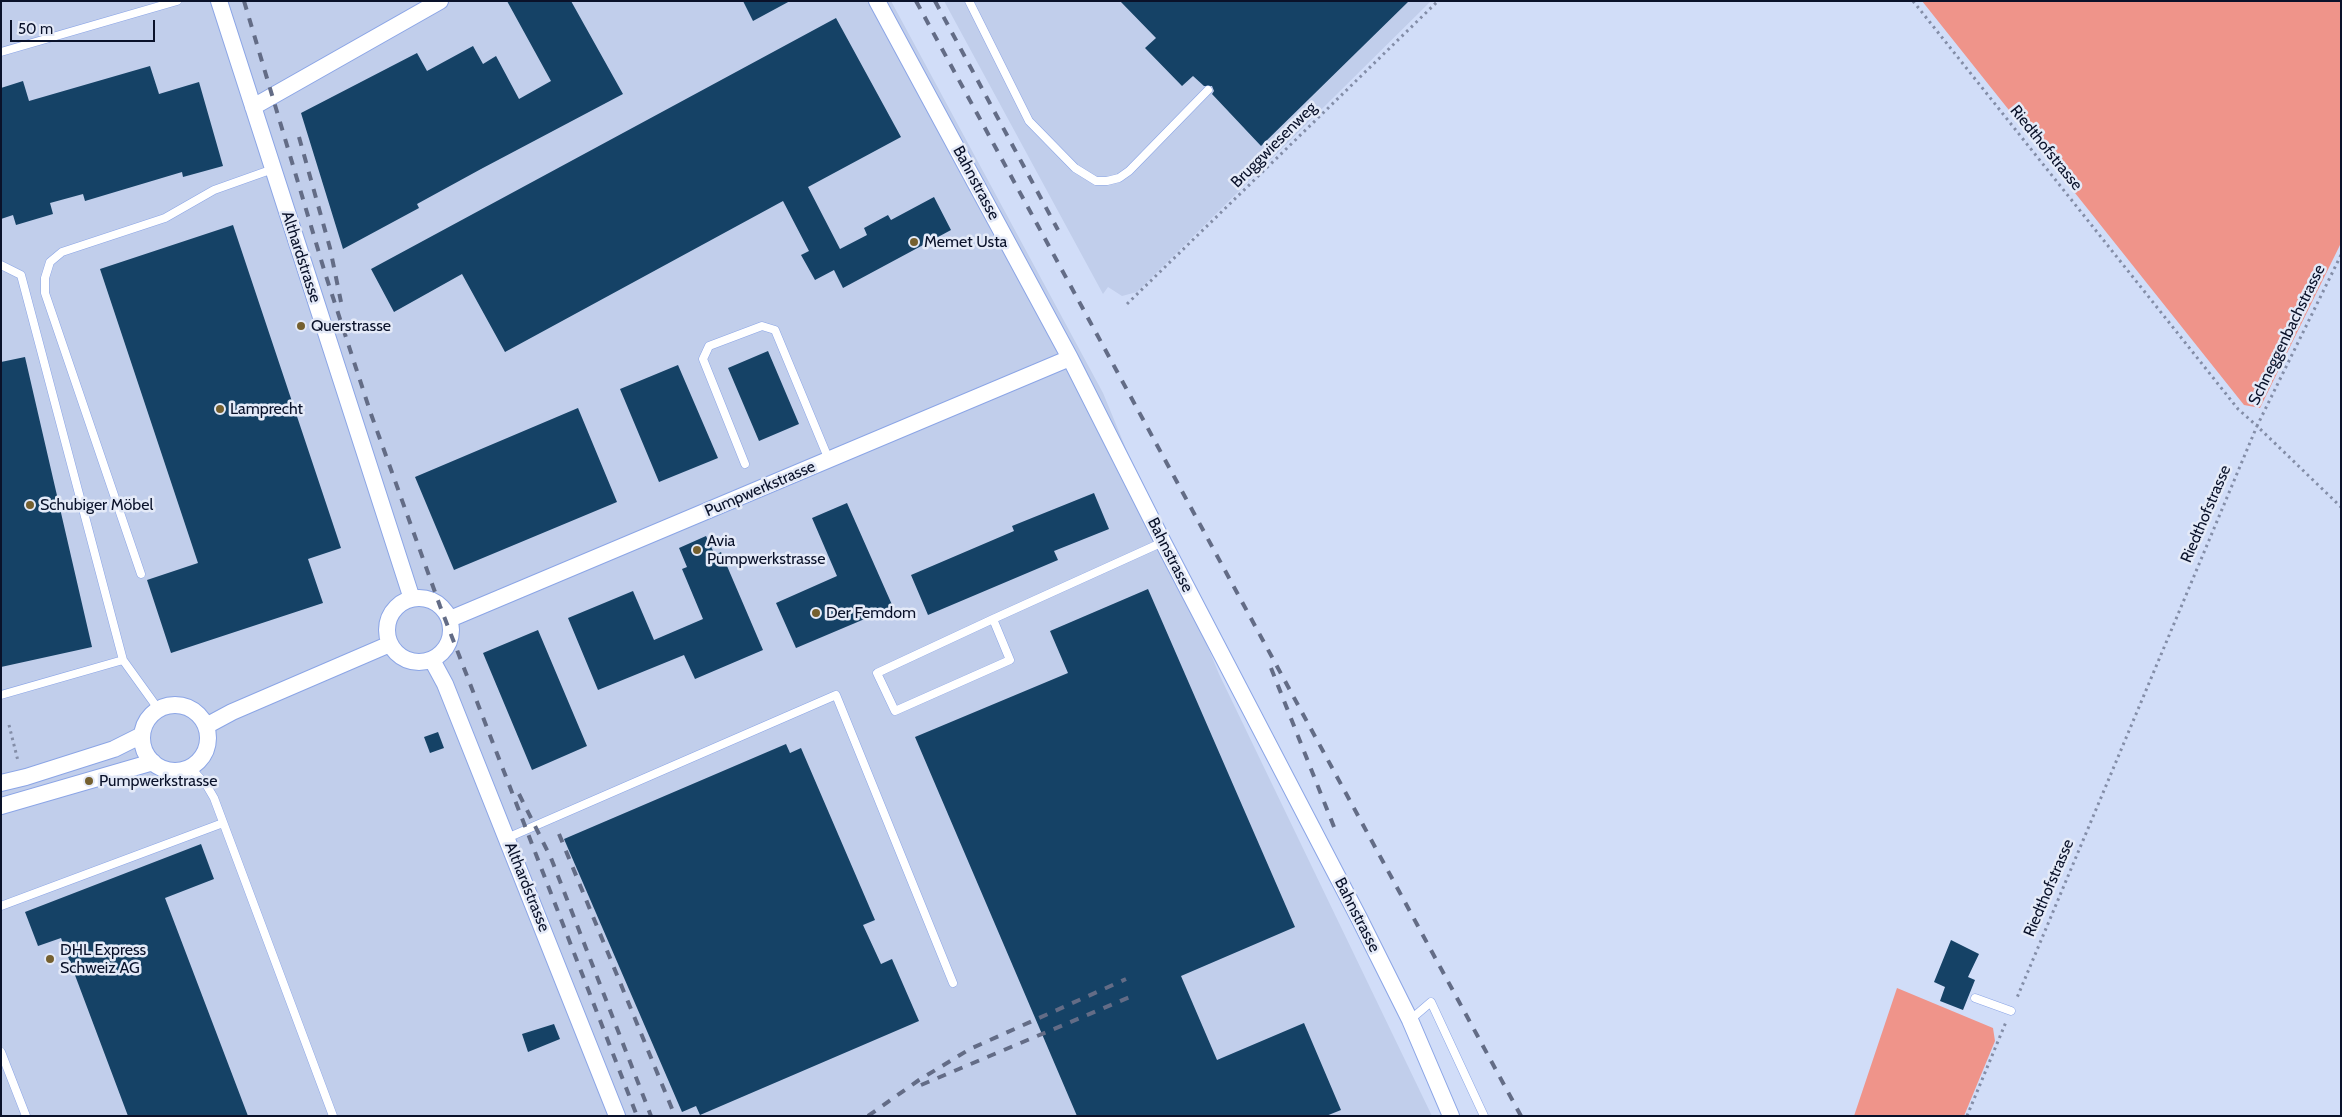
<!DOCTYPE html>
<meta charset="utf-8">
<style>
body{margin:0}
#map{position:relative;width:2342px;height:1117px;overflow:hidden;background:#d1ddf8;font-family:Cabin,sans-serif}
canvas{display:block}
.frame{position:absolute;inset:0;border:2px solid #0a122a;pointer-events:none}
.scale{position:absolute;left:10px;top:20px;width:145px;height:22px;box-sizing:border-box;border:2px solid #0a122a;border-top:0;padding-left:6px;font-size:15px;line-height:18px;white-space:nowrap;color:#0a122a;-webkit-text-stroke:4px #e4eaf8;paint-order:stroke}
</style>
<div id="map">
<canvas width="2342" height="1117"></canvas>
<div class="frame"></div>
<div class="scale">50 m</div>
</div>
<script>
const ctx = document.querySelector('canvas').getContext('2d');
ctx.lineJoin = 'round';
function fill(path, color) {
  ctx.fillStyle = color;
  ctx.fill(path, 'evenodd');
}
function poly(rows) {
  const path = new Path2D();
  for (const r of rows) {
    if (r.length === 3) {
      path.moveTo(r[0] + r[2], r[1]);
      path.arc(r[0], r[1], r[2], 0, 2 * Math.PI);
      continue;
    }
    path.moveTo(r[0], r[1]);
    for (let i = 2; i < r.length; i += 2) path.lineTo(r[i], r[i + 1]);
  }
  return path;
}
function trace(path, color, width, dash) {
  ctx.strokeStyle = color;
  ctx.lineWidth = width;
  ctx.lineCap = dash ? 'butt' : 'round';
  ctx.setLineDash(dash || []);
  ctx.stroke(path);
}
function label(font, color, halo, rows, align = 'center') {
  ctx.font = font + ' Cabin,sans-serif';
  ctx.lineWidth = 5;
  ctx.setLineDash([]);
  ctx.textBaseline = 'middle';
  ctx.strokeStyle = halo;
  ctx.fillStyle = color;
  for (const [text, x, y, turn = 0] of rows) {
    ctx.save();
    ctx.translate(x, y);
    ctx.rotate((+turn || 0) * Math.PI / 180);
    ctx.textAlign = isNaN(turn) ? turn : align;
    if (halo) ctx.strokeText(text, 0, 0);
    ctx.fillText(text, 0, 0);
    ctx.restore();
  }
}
fill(poly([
 [1,1,891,1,1103,393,1219,674,1432,1116,1,1116],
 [944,1,1431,1,1137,292,1122,296,1108,287,1103,294]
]), '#c1ceeb');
fill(poly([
 [1922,1,2341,1,2341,243,2260,408,2244,405],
 [1897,988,1993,1028,1995,1041,1964,1116,1854,1116]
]), '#ef948a');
fill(poly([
 [507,1,571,1,623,94,481,169,417,204,419,208,343,249,301,113,417,53,427,71,473,46,483,64,496,56,519,99,551,81],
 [743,1,790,1,753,21],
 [1120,1,1409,1,1261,146,1212,94,1214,91,1212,86,1204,86,1193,76,1182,86,1145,48,1156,38],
 [836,18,901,137,808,187,840,249,867,235,864,228,888,215,891,220,934,197,951,230,843,288,834,270,815,280,801,255,809,251,783,201,505,352,462,274,394,312,371,269],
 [150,66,159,94,199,82,223,166,183,177,182,172,85,201,83,194,50,203,53,214,16,225,13,215,1,219,1,88,23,81,29,101],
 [233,225,341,548,308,559,323,603,171,653,147,580,198,563,100,269],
 [768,351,799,424,759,441,728,368],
 [25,357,92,647,1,667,1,362],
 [678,365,718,458,659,482,620,389],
 [578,408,617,502,454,570,415,477],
 [1094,493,1109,529,1054,551,1058,560,928,615,911,575,1014,531,1012,526],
 [847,503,893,607,796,648,776,603,837,576,812,518],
 [706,536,715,555,721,552,763,650,695,679,684,655,598,690,568,618,633,591,654,640,703,619,682,569,687,567,679,548],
 [1148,589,1295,927,1181,976,1217,1060,1304,1023,1341,1110,1326,1116,1077,1116,915,737,1068,673,1050,631],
 [538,630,587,746,532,770,483,653],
 [438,732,444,748,430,753,424,737],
 [786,744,790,753,801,748,875,920,863,925,881,964,892,959,919,1021,700,1115,696,1106,682,1112,564,839],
 [201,844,214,879,165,898,248,1116,128,1116,61,938,38,946,25,912],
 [1951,940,1979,954,1968,977,1975,980,1963,1010,1940,1001,1945,987,1934,982],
 [554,1024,560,1039,528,1052,522,1034]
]), '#154266');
const service = poly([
 [969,1,1029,121,1075,168,1096,181,1107,181,1119,178,1129,171,1208,90],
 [1,52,177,1],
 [1,265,21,275,123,660],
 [745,464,703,359,709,346,762,326,775,330,829,460],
 [141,574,45,293,45,278,50,262,62,252,165,218,214,190,273,169],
 [993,619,1010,660,895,711,877,673,993,619,1163,542],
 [1,695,123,660,159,710],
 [190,767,207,786,214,798,333,1116],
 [507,838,836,695,953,983],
 [1,906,223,823],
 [1975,998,2011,1011],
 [1410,1020,1431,1002,1484,1116],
 [1,1052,26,1116]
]);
const minor = poly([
 [219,1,412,599],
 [877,1,1070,358,1163,542,1359,918,1410,1020,1451,1116],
 [253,107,440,1],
 [419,630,32],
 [450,619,1070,358],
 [432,660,445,684,617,1116],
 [175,738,33],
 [206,726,232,712,390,644],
 [1,783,26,777,114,749,142,735],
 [1,806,153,762]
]);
trace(service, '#8ba5e6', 9);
trace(minor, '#8ba5e6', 18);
trace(poly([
 [1913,1,2238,409,2257,426,2016,1000],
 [2341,255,2257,426,2341,507],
 [1127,304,1438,1],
 [9,725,18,761],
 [1967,1116,2006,1022]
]), '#838da7', 3, [2.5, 4]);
trace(service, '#fff', 8);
trace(minor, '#fff', 16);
trace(poly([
 [244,1,325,273,371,414,440,606,637,1116],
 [916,1,1521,1116],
 [935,1,1058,230],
 [299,137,330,248,341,302],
 [1271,668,1336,832],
 [519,794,551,858,651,1116],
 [559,834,675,1116],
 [921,1085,1132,996],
 [868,1116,919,1080,970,1049,1126,979]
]), '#636c86', 4, [9, 9]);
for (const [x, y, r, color] of [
 [914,242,5,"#75602f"],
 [301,326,5,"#75602f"],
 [220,409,5,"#75602f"],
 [30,505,5,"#75602f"],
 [697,550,5,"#75602f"],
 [816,613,5,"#75602f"],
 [89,781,5,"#75602f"],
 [50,959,5,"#75602f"]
]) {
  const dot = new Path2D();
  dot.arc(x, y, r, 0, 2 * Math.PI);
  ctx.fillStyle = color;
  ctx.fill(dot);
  trace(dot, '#e4eaf8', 2);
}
label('16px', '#0a122a', '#e4eaf8', [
 ["Bruggwiesenweg",1274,145,-45],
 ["Riedthofstrasse",2046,148,51],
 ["Bahnstrasse",976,183,62],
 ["Althardstrasse",301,257,72],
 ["Schneggenbachstrasse",2287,335,-64],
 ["Pumpwerkstrasse",760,489,-23],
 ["Riedthofstrasse",2206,514,-67],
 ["Bahnstrasse",1170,555,63],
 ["Althardstrasse",527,887,68],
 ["Riedthofstrasse",2049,888,-67],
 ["Bahnstrasse",1357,915,63]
]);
label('16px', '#0a122a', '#e4eaf8', [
 ["Memet Usta",924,242],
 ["Querstrasse",311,326],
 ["Lamprecht",230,409],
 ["Schubiger Möbel",40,505],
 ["Avia",707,541],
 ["Pumpwerkstrasse",707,559],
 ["Der Femdom",826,613],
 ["Pumpwerkstrasse",99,781],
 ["DHL Express",60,950],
 ["Schweiz AG",60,968]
], 'left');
</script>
